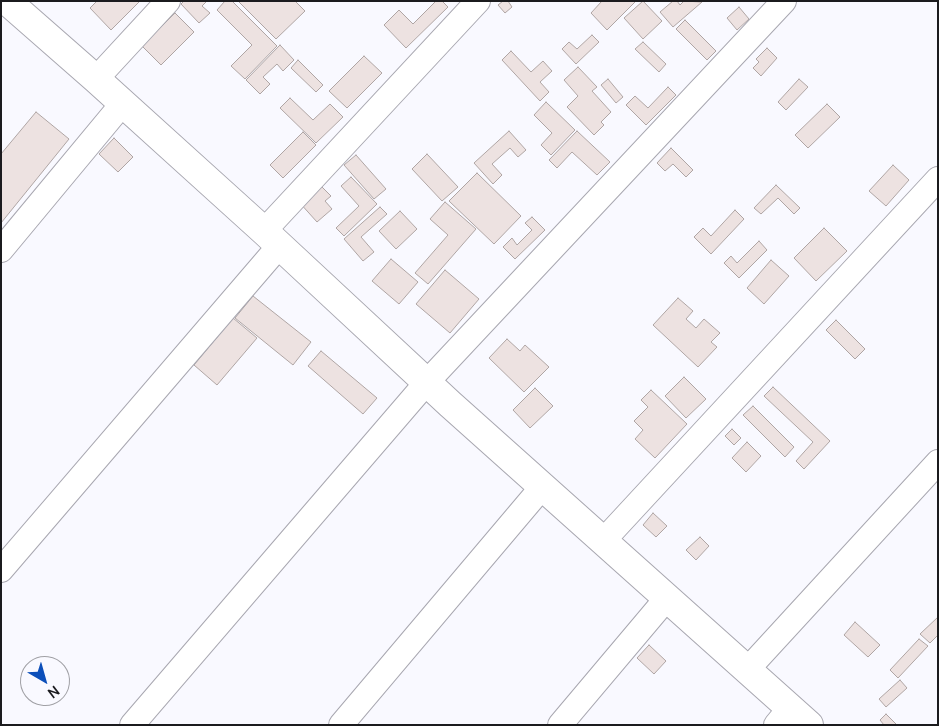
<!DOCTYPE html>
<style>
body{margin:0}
#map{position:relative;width:939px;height:726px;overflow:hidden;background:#f9f9ff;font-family:Manrope,sans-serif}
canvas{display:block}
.frame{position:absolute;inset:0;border:2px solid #1b1b1e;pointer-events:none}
.north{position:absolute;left:20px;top:656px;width:50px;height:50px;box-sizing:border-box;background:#f9f9ff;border:1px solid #a0a0a5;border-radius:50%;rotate:142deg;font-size:14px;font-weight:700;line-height:20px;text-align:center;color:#1b1b1e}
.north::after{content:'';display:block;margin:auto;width:18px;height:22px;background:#0c4fba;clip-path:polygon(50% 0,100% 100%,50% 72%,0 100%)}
</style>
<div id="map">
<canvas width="939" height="726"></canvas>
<div class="frame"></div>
<div class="north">N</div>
</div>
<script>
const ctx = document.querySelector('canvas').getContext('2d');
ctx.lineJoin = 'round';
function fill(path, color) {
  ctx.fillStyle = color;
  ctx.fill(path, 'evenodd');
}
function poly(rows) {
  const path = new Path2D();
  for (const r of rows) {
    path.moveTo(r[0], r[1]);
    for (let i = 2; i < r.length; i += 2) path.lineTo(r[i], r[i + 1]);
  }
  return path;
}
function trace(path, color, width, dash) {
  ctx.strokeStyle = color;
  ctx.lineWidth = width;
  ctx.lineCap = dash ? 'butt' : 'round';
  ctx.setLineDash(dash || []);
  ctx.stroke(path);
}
const building = poly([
 [97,1,140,1,111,30,90,8,97,1],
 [184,1,207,1,202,6,210,13,199,23,181,4,184,1],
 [225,1,232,1,277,46,245,79,231,66,252,45,217,10,225,1],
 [238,1,295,1,305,11,276,39,238,1],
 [436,1,442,1,448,7,406,48,384,25,399,10,413,24,436,1],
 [503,1,508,1,512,7,505,13,498,5,503,1],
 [602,1,636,1,607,30,591,13,602,1],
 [643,1,662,21,643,39,624,18,643,1],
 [673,1,677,1,680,5,684,1,702,2,673,27,660,12,673,1],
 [739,7,749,19,737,30,727,18,739,7],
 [175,13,194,32,161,65,142,46,175,13],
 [685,20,716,51,707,60,676,29,685,20],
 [592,35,599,42,576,64,562,49,569,42,577,49,592,35],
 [643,42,666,64,659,72,635,49,643,42],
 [280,45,294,60,283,71,277,64,263,77,270,84,260,94,246,80,280,45],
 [767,48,777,58,761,76,753,68,759,62,756,59,767,48],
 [511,51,531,72,543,61,552,71,540,82,549,92,540,101,502,60,511,51],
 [364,56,382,73,347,108,329,91,364,56],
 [298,60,323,85,316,92,291,68,298,60],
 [578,67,597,87,592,91,611,112,601,122,604,125,594,135,567,107,578,96,564,80,578,67],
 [608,79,623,97,616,103,601,85,608,79],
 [799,79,808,87,786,110,778,102,799,79],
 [668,87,676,95,646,125,626,105,635,96,648,108,668,87],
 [290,98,313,120,330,104,343,117,316,143,280,108,290,98],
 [546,102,575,130,551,155,541,145,552,133,534,115,546,102],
 [827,104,840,117,808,148,795,135,827,104],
 [36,112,69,139,1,223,1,154,36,112],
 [509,131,526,150,518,157,510,148,492,164,502,175,493,184,474,163,509,131],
 [577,131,610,162,597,175,572,152,557,168,549,160,577,131],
 [303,132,316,145,283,178,270,165,303,132],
 [114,138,133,157,118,172,99,154,114,138],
 [671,148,693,170,686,177,673,164,665,171,657,163,671,148],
 [427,154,458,187,442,201,412,169,427,154],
 [356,155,386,189,374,199,344,165,356,155],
 [893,165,909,180,886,206,869,191,893,165],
 [477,173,521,216,494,244,449,201,477,173],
 [351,177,377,204,344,236,336,228,359,206,341,186,351,177],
 [319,184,331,196,325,201,332,209,317,222,299,202,319,184],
 [776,185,800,208,794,214,778,198,761,214,754,208,776,185],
 [445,202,476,229,428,284,415,273,448,235,430,219,445,202],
 [380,207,387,214,361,237,374,252,363,261,344,239,380,207],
 [735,210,744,219,711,254,694,237,703,228,711,236,735,210],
 [400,211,417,229,396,249,379,231,400,211],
 [532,217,545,230,515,259,503,247,512,238,517,245,532,230,525,223,532,217],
 [824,228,847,251,816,281,794,258,824,228],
 [759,241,767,250,739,278,724,263,731,256,737,263,759,241],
 [391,259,418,282,399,304,372,281,391,259],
 [771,260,789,276,764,304,747,288,771,260],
 [445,270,479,299,450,333,416,304,445,270],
 [253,296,311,342,293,365,235,318,253,296],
 [678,298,693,311,686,319,696,328,704,319,720,333,711,342,717,347,698,367,653,325,678,298],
 [233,318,257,338,217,385,194,365,233,318],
 [836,320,865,349,855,359,826,330,836,320],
 [507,339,520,351,525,345,549,367,524,392,489,358,507,339],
 [321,351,377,398,363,414,308,366,321,351],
 [684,377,706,399,686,418,665,396,684,377],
 [773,387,830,441,804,469,796,461,813,442,764,396,773,387],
 [535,388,553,406,530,428,513,410,535,388],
 [651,390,687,424,655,458,635,439,643,430,634,421,648,407,641,400,651,390],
 [753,406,794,447,785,457,743,415,753,406],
 [732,429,741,438,734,445,725,436,732,429],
 [747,442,761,456,746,472,732,458,747,442],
 [653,513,667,526,656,537,643,525,653,513],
 [700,537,709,546,696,560,686,550,700,537],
 [938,617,938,635,930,643,920,634,938,617],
 [855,622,880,645,868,657,844,635,855,622],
 [919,639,928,646,898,678,890,670,919,639],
 [649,645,666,661,654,674,637,658,649,645],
 [900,680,907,688,886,707,879,699,900,680],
 [886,714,897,725,884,725,880,720,886,714]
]);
fill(building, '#ede2e1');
trace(building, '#afa5a4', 1);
const minor = poly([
 [96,79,168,1],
 [264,231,478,1],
 [1,250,123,103],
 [603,541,938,179],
 [1,570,280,245],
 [747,670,938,462],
 [132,725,427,382,784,1],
 [341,725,543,486],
 [560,725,667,598],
 [776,725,790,708]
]);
const tertiary = poly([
 [7,1,96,79,264,231,450,404,809,725]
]);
trace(minor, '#a8a7b0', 26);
trace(tertiary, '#a8a7b0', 30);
trace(minor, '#fff', 24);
trace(tertiary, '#fff', 28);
</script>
